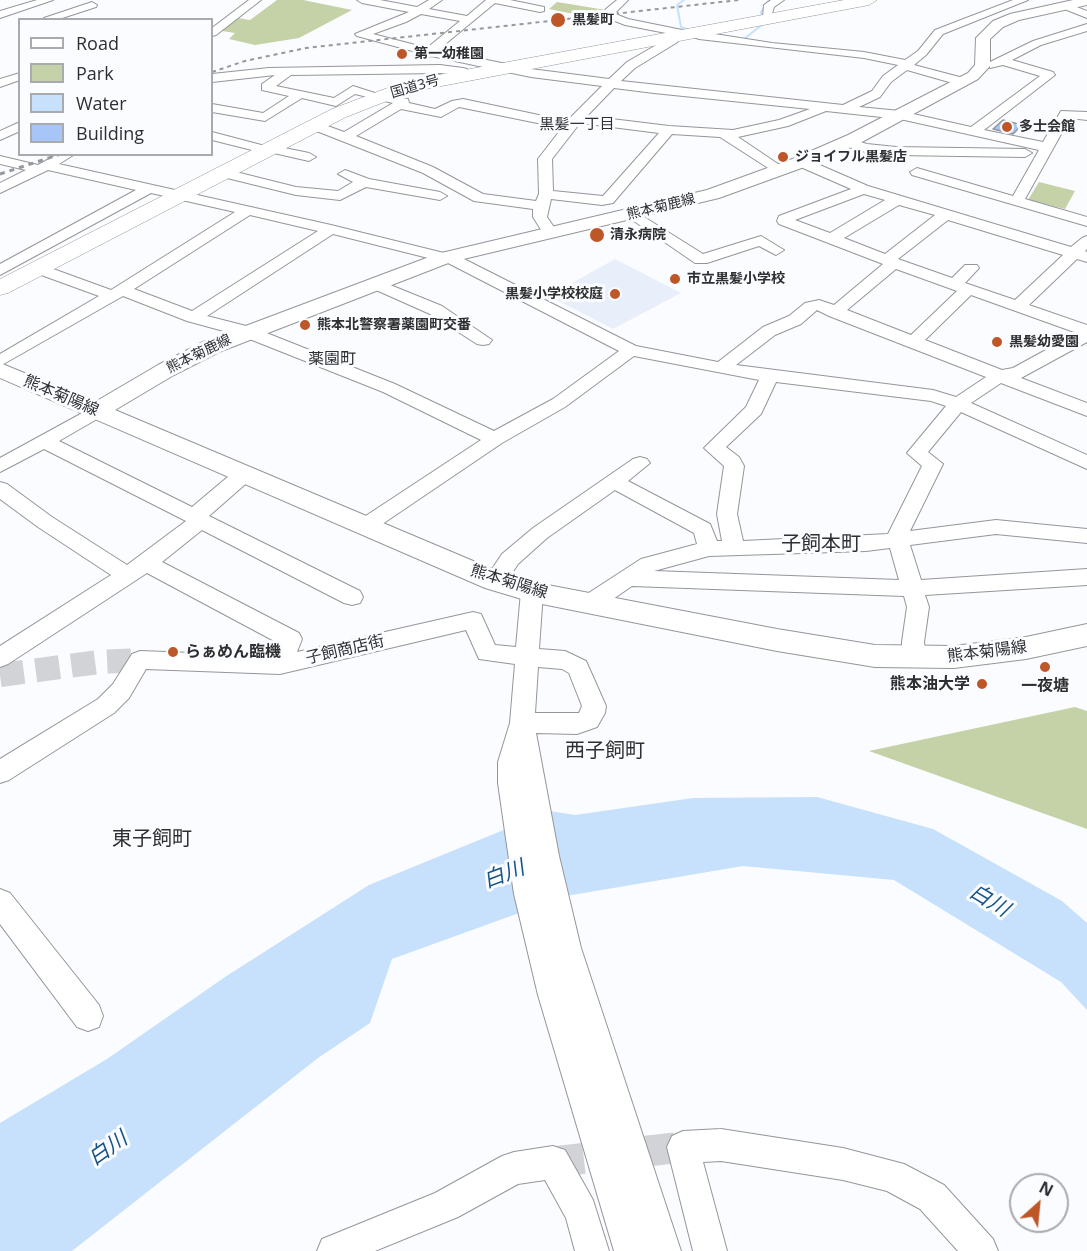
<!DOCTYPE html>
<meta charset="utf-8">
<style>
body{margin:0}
#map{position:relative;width:1087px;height:1251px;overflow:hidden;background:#fafcff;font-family:"Open Sans",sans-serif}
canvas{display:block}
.legend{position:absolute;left:18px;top:18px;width:195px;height:138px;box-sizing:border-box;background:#fafcff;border:2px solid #a8aaad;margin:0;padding:8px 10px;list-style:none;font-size:18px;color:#2e2f31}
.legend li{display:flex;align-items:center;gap:12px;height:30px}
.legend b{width:30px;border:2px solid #a8aaad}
.north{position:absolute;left:1009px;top:1173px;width:60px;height:60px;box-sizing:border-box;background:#fafcff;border:2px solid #a8aaad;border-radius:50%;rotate:27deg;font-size:16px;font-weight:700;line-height:24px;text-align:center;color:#2e2f31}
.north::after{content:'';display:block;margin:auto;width:21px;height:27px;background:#bd5728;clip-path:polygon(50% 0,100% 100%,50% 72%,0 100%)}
</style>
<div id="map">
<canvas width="1087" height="1251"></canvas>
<ul class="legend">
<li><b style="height:8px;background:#fff"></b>Road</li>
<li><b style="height:16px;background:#c5d1a6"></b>Park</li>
<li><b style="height:16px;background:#c7e1fc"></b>Water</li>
<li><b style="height:16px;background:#a7c6f7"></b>Building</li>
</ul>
<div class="north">N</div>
</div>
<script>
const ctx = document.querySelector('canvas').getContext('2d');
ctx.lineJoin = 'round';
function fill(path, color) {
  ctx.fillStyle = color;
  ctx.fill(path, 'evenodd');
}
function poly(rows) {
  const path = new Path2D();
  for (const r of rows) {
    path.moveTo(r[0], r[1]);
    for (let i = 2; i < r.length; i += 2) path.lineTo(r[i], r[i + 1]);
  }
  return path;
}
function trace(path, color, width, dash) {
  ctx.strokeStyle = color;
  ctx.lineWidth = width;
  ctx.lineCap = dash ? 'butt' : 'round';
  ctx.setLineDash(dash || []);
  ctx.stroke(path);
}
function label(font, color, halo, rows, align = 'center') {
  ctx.font = font + ' "Open Sans","Noto Sans JP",sans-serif';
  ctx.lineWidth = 6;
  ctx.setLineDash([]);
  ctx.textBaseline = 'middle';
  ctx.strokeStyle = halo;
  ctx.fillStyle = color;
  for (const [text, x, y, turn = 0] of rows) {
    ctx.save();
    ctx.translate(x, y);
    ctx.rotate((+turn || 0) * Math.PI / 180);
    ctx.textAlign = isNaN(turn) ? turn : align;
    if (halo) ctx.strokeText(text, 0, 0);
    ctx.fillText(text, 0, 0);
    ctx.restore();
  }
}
fill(poly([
 [615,259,681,293,613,329,549,296]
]), '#e9effa');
fill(poly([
 [277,0,303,0,352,10,299,38,255,45,229,39,235,33,222,31,238,18,250,20],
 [557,2,606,10,579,15,549,9],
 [1039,182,1075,191,1065,209,1028,200],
 [1075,707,1087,711,1087,829,869,751]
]), '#c5d1a6');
fill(poly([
 [817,797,933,829,1062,901,1087,923,1087,1010,1061,982,894,880,743,866,566,896,392,959,370,1023,318,1058,72,1251,0,1251,0,1123,107,1059,225,977,369,885,550,811,575,815,693,798]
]), '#c7e1fc');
trace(poly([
 [684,0,677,5,681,27,689,30],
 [738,39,744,39,763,24,761,12,769,0]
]), '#c7e1fc', 2);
const building = poly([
 [1003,120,1022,125,1013,134,993,129,1003,120]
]);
fill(building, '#a7c6f7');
trace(building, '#94969a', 1.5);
trace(poly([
 [0,675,99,662,140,660]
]), '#d1d3d6', 24, [24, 12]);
trace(poly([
 [553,1162,683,1147]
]), '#d1d3d6', 31, [31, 15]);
const minor = poly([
 [37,0,53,0,0,18,0,11,37,0],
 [249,0,261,0,216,35,212,36,212,28,249,0],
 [357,0,380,0,417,7,429,0,442,0,429,9,467,16,486,0,510,0,544,7,544,11,540,12,495,3,438,50,531,69,609,79,627,62,665,40,662,36,666,33,625,25,610,19,605,11,606,9,617,0,628,0,616,12,618,15,628,19,682,30,684,32,678,35,673,34,678,41,676,43,635,68,621,81,843,105,872,91,883,76,898,65,864,58,699,39,683,33,689,30,772,43,864,52,905,60,918,51,935,30,1013,0,1028,0,943,34,926,55,914,65,967,79,967,85,963,86,907,70,891,82,880,97,859,107,900,111,971,127,1040,76,1003,65,990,68,990,62,1033,41,1087,24,1087,31,1041,45,1012,60,1053,72,1055,75,984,130,1043,142,1061,111,1087,112,1087,120,1070,118,1025,199,1087,217,1087,226,912,175,910,172,917,168,1013,196,1039,150,900,119,826,111,788,126,738,137,784,168,786,171,779,175,720,137,672,134,613,203,602,205,551,199,547,217,558,233,550,238,545,236,533,217,533,209,474,201,423,173,309,128,308,125,314,121,344,132,393,103,355,94,336,106,302,98,265,121,212,112,212,104,263,113,289,96,262,90,262,84,275,75,212,82,212,74,269,68,440,65,463,68,467,69,467,75,440,73,291,75,276,86,334,98,353,86,378,94,408,99,409,103,435,109,452,101,463,99,567,121,602,86,531,77,431,56,425,60,417,60,415,58,420,53,357,36,355,34,409,12,362,3,357,0],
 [421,14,460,21,427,48,373,34,406,22,421,14],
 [614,88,654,93,810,109,779,120,733,130,669,126,587,116,614,88],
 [459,107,562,128,538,159,539,194,536,201,483,194,433,167,356,136,401,109,441,117,459,107],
 [580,123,659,133,603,196,553,191,552,159,580,123],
 [771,0,784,0,774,7,771,17,763,17,764,5,771,0],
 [92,2,97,5,96,7,56,20,44,18,92,2],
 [1066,3,1087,11,1087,18,1062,8,1062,4,1066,3],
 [20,73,20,80,0,87,0,79,20,73],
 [20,122,20,131,0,140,0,131,20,122],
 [212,132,265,146,270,145,309,153,316,157,309,161,265,151,260,152,212,140,212,132],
 [847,138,867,144,896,147,1025,149,1032,153,1025,157,896,155,865,152,842,145,840,142,842,139,847,138],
 [58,154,75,154,59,164,331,225,460,257,636,346,718,362,763,327,789,316,805,303,819,300,834,305,883,264,779,224,777,221,779,216,851,189,796,165,794,162,796,159,806,159,868,186,1071,247,1082,238,1087,236,1087,249,1085,251,1087,252,1087,262,1077,259,1029,305,1087,325,1087,342,1021,378,1087,403,1087,416,1001,383,971,403,1087,455,1087,469,961,412,928,452,943,464,910,531,996,520,1087,529,1087,543,996,534,910,545,921,580,1087,569,1087,585,925,595,929,607,924,642,926,658,922,664,914,667,906,664,902,658,902,642,907,607,904,596,632,586,600,608,592,610,584,608,581,602,584,596,641,559,697,544,694,533,615,490,547,538,518,564,503,587,495,589,487,587,484,581,502,554,533,528,633,459,640,457,647,459,650,463,628,481,710,524,717,541,722,541,717,514,724,466,704,448,746,407,759,380,634,356,565,407,502,443,372,531,365,533,358,531,355,526,358,521,481,440,383,392,242,336,187,321,123,296,0,366,0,354,99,296,33,272,31,269,33,266,45,266,111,290,235,212,151,193,0,275,0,264,136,190,48,170,0,193,0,183,26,170,0,164,0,156,38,165,58,154],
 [864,194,885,200,830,233,795,220,864,194],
 [899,205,935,215,885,254,844,238,899,205],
 [250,215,318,231,192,311,134,289,250,215],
 [948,220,1063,255,1015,300,965,283,979,268,977,265,965,265,952,278,898,259,948,220],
 [333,234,448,263,619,351,553,399,494,431,395,384,254,328,207,316,333,234],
 [896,269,957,291,911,335,847,310,896,269],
 [971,295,1077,333,1013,368,1002,370,925,340,971,295],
 [817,310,829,316,986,377,956,397,933,390,736,365,775,335,801,324,817,310],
 [776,382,931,401,946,406,907,453,922,466,888,534,743,541,737,514,744,466,739,457,726,447,761,414,776,382],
 [890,548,899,580,654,571,709,556,866,551,890,548],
 [224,169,296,187,338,191,353,182,338,174,345,170,369,179,440,192,447,196,440,200,366,187,340,200,296,195,219,176,217,173,219,170,224,169],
 [633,210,703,254,761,236,784,250,776,255,759,246,707,263,695,263,628,217,626,214,633,210],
 [373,278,442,306,492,340,489,344,483,345,477,344,430,314,367,286,365,283,373,278],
 [97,405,104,407,106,411,104,415,59,441,192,507,236,470,243,469,250,470,253,475,250,480,209,516,360,591,363,597,360,603,352,605,344,603,202,530,162,562,299,633,302,639,297,652,473,612,481,614,495,645,516,647,521,592,524,586,532,584,540,586,543,592,539,649,565,651,586,661,606,706,605,713,597,727,577,734,536,733,559,856,581,948,681,1251,614,1251,538,995,514,894,498,783,498,762,510,723,515,664,479,659,466,630,280,674,146,669,129,698,114,713,9,780,0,783,0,759,98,699,113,684,132,654,140,651,272,656,278,643,147,573,8,664,0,667,0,646,111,575,38,527,0,499,0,482,7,484,52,517,127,565,186,521,44,449,0,472,0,458,97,405],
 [538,667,562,669,569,673,582,706,579,713,535,713,538,667],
 [0,889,10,893,99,1005,103,1016,99,1027,88,1031,77,1027,0,924,0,889],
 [721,1129,843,1148,904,1164,944,1185,993,1239,998,1251,958,1251,920,1209,887,1191,843,1180,721,1161,703,1162,727,1251,693,1251,667,1147,672,1136,683,1131,721,1129],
 [553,1146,565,1150,593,1200,609,1251,575,1251,566,1218,545,1180,518,1184,458,1217,375,1251,317,1251,322,1239,435,1193,502,1156,514,1152,553,1146]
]);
const major = poly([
 [1073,0,1087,0,1087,5,1019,20,1003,27,990,39,990,66,978,79,860,143,807,166,719,198,451,262,219,352,174,375,115,410,504,574,532,582,777,629,875,645,954,646,1026,637,1087,624,1087,646,1026,659,954,668,875,667,777,651,532,602,485,588,0,378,0,363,95,402,158,365,203,342,437,254,707,190,795,158,848,135,968,73,975,65,976,38,993,21,1010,14,1073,0]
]);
const highway = poly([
 [844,0,877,0,869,5,410,92,346,117,8,293,0,295,0,279,332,109,398,84,443,74,844,0]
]);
trace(minor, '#94969a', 2);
trace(major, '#94969a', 2);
trace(highway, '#94969a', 1);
fill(minor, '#fff');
fill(major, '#fff');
fill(highway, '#fff');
trace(poly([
 [212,72,245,61,306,48,739,0]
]), '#96989b', 2, [4, 4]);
trace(poly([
 [0,174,61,154]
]), '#96989b', 3, [5, 5]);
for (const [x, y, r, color] of [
 [558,20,8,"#bd5728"],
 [402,54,6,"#bd5728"],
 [1007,127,6,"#bd5728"],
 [783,157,6,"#bd5728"],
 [597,235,8,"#bd5728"],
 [675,279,6,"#bd5728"],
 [615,294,6,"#bd5728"],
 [305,325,6,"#bd5728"],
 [997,342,6,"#bd5728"],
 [173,652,6,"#bd5728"],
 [1045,667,6,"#bd5728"],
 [982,684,6,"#bd5728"]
]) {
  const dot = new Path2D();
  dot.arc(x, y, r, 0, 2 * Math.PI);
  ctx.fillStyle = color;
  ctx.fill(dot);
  trace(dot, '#fafcff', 2);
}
label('bold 14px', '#2e2f31', '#fafcff', [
 ["黒髪町",572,20],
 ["第一幼稚園",414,54],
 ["多士会館",1019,127],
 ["ジョイフル黒髪店",795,157],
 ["清永病院",610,235],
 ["市立黒髪小学校",687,279],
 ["黒髪小学校校庭",603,294,"right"],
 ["熊本北警察署薬園町交番",317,325],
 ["黒髪幼愛園",1009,342]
], 'left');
label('14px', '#2e2f31', '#fafcff', [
 ["国道3号",415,87,-16],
 ["熊本菊鹿線",661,207,-14],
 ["熊本菊鹿線",199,354,-26]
]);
label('15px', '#2e2f31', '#fafcff', [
 ["黒髪一丁目",577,125]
]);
label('16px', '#2e2f31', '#fafcff', [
 ["薬園町",332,359]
]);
label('16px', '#2e2f31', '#fafcff', [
 ["熊本菊陽線",61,396,23],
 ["熊本菊陽線",509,582,17],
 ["子飼商店街",345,650,-13],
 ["熊本菊陽線",987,652,-7]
]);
label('bold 16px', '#2e2f31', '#fafcff', [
 ["らぁめん臨機",185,652],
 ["熊本油大学",970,684,"right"],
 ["一夜塘",1045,686,"center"]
], 'left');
label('20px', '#2e2f31', '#fafcff', [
 ["子飼本町",821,544],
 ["西子飼町",605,751],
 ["東子飼町",152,839]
]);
label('italic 21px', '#155388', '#fafcff', [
 ["白川",504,875,-21],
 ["白川",989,901,31],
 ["白川",108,1149,-35]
]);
</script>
